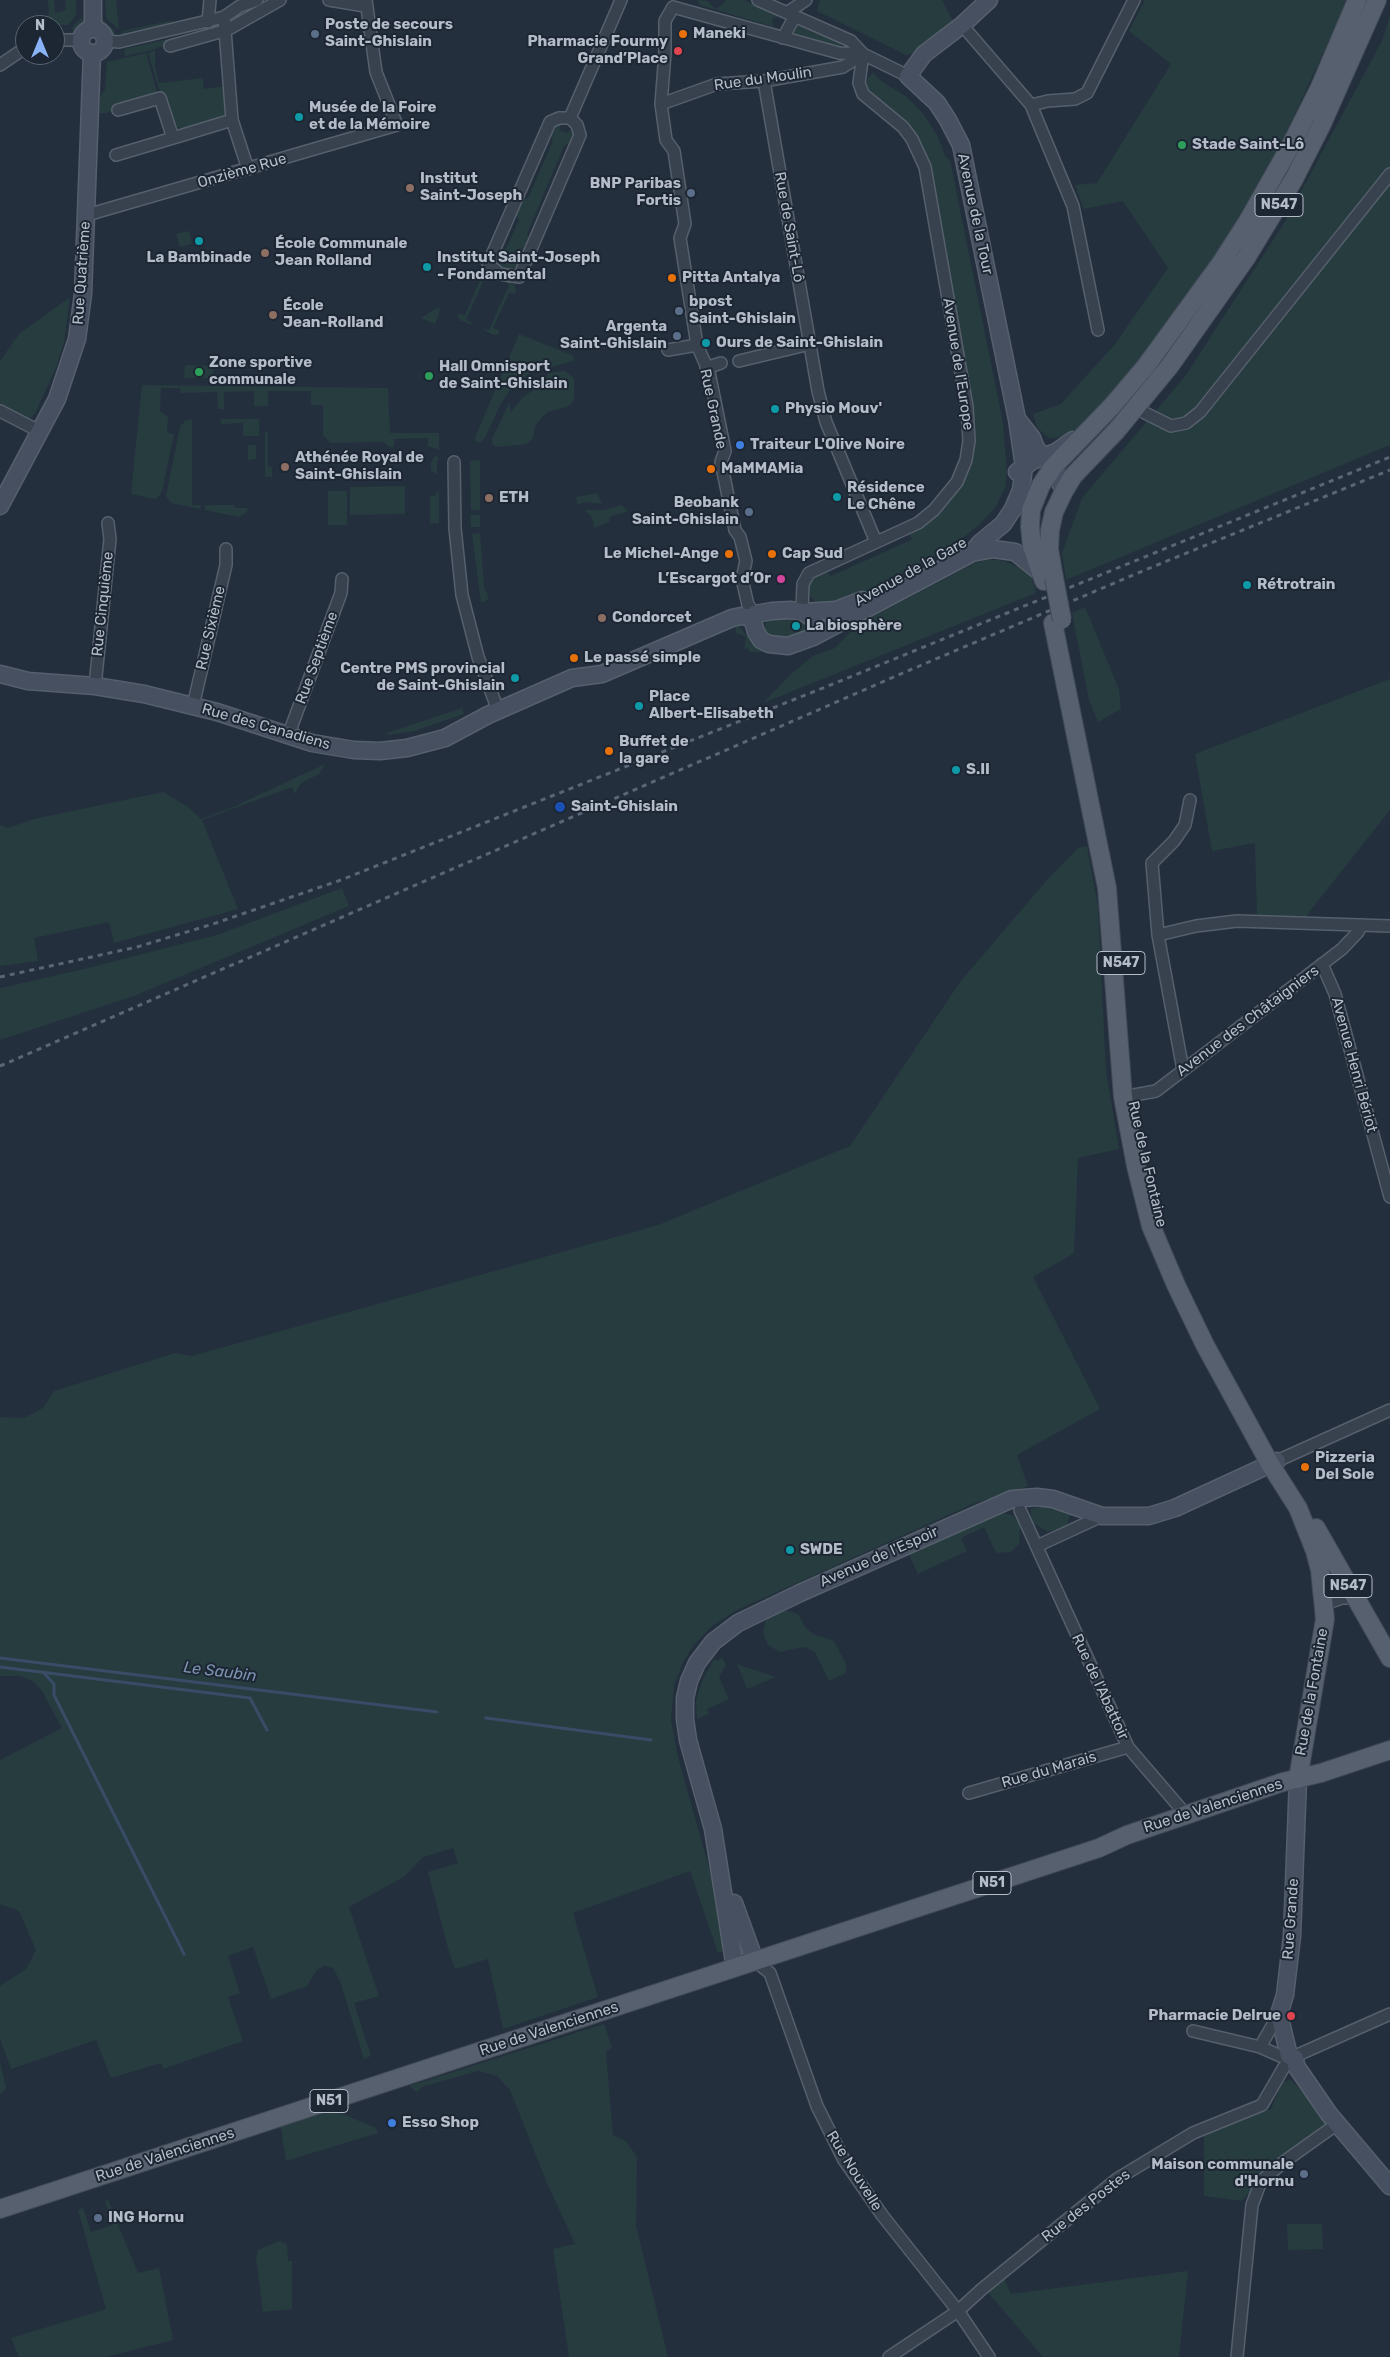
<!DOCTYPE html>
<meta charset="utf-8">
<style>
body{margin:0}
#map{position:relative;width:1390px;height:2357px;overflow:hidden;background:#242f3e;font-family:Rubik,sans-serif}
canvas{display:block}
.north{position:absolute;left:15px;top:15px;width:50px;height:50px;box-sizing:border-box;background:#1d2633;border:1px solid #59626f;border-radius:50%;rotate:0deg;font-size:14px;font-weight:700;line-height:20px;text-align:center;color:#b4bcc9}
.north::after{content:'';display:block;margin:auto;width:18px;height:22px;background:#8ab4f8;clip-path:polygon(50% 0,100% 100%,50% 72%,0 100%)}
</style>
<div id="map">
<canvas width="1390" height="2357"></canvas>
<div class="north">N</div>
</div>
<script>
const ctx = document.querySelector('canvas').getContext('2d');
ctx.lineJoin = 'round';
function fill(path, color) {
  ctx.fillStyle = color;
  ctx.fill(path, 'evenodd');
}
function poly(rows) {
  const path = new Path2D();
  for (const r of rows) {
    if (r.length === 3) {
      path.moveTo(r[0] + r[2], r[1]);
      path.arc(r[0], r[1], r[2], 0, 2 * Math.PI);
      continue;
    }
    path.moveTo(r[0], r[1]);
    for (let i = 2; i < r.length; i += 2) path.lineTo(r[i], r[i + 1]);
  }
  return path;
}
function trace(path, color, width, dash) {
  ctx.strokeStyle = color;
  ctx.lineWidth = width;
  ctx.lineCap = dash ? 'butt' : 'round';
  ctx.setLineDash(dash || []);
  ctx.stroke(path);
}
function label(font, color, halo, rows, align = 'center') {
  ctx.font = font + ' Rubik,sans-serif';
  ctx.lineWidth = 4;
  ctx.setLineDash([]);
  ctx.textBaseline = 'middle';
  ctx.strokeStyle = halo;
  ctx.fillStyle = color;
  for (const [text, x, y, turn = 0] of rows) {
    ctx.save();
    ctx.translate(x, y);
    ctx.rotate((+turn || 0) * Math.PI / 180);
    ctx.textAlign = isNaN(turn) ? turn : align;
    if (halo) ctx.strokeText(text, 0, 0);
    ctx.fillText(text, 0, 0);
    ctx.restore();
  }
}
fill(poly([
 [48,0,54,0,55,13,66,10,65,0,76,0,76,15,68,25,43,25,42,19,49,15],
 [105,0,116,0,119,28,117,28,106,18],
 [697,0,708,1,715,9,724,3,725,0,744,0,780,16,773,18,772,23,774,27,700,5],
 [820,0,942,0,953,21,913,53,906,55,817,11],
 [1145,0,1348,0,1259,191,1233,231,1145,357,1086,422,1065,437,1049,438,1038,429,1033,414,1061,404,1115,344,1168,268,1123,201,1084,209,1075,185,1097,183,1171,64,1129,31],
 [1390,16,1390,445,1066,580,1062,553,1082,498,1186,375,1284,223,1382,41],
 [80,19,87,19,85,24,72,34,73,26],
 [98,19,102,19,114,30,116,37,101,24],
 [174,20,165,27,162,25,127,32,123,37,122,31],
 [795,24,801,24,841,43,842,47,840,49,794,35,792,31],
 [203,27,215,29,145,52,125,56,124,49,200,32],
 [155,50,155,66,159,83,203,78,203,89,225,86,227,113,226,116,183,129,176,126,166,94,161,95,148,53],
 [146,53,158,96,106,113,100,113,100,97,105,89,107,62],
 [873,72,881,81,907,97,922,112,937,135,946,157,950,160,1003,423,1007,473,1005,488,995,508,979,525,953,546,848,602,818,604,808,594,811,578,825,570,831,576,913,539,907,533,919,527,971,457,926,158,917,138,905,122,868,92,865,82],
 [558,122,560,124,560,130,567,133,572,129,575,129,576,132,571,148,569,143,564,146,527,234,531,243,518,269,511,271,504,271,496,260,501,244,504,249,507,247,519,220,514,211,520,198,524,200,529,196,553,141,549,132],
 [189,231,192,244,180,247,176,234],
 [481,271,494,276,486,275,466,320,472,323,471,325,460,320,457,314,465,315,480,280,474,276],
 [503,280,515,285,516,294,509,293,493,328,499,330,499,334,493,335,481,328,489,330,509,285],
 [70,297,64,342,56,368,35,413,30,419,24,418,0,405,0,361,19,334],
 [438,307,440,311,435,324,421,318],
 [519,334,574,356,573,361,532,372,513,386,500,405,485,438,480,443,474,440],
 [185,365,214,366,213,378,184,378],
 [565,371,574,378,574,399,571,404,566,407,548,412,542,417,535,426,533,438,527,444,496,447,493,445,492,439,509,403,511,412,523,397,544,383,548,373],
 [142,385,388,388,390,433,439,433,439,450,428,446,428,438,394,439,394,447,389,447,384,442,330,443,323,435,323,405,311,405,311,391,268,391,268,406,254,406,254,391,224,392,224,409,218,409,217,392,181,393,180,388,161,388,160,411,168,417,167,433,174,434,162,491,159,496,155,499,131,494],
 [192,419,192,505,201,505,200,509,171,503,166,496,180,427,185,421],
 [221,419,259,419,259,436,243,436,243,423,221,424],
 [265,432,268,432,268,466,272,467,272,477,265,477],
 [248,445,256,445,256,459,248,460],
 [435,456,439,458,437,461,437,475,431,470,431,463],
 [480,460,480,510,471,510,470,461],
 [405,486,405,514,350,515,350,487],
 [328,491,347,491,347,525,328,525],
 [436,491,439,493,439,523,430,524,430,496,436,496],
 [597,493,602,504,585,502,577,505,576,497],
 [205,505,234,505,235,508,248,508,246,513,238,517,205,510],
 [621,505,628,511,610,517,609,522,594,528,592,517,585,510,604,510],
 [470,515,480,515,480,527,471,527],
 [480,533,484,586,489,599,481,603,472,534],
 [988,559,1005,561,1024,570,1032,578,1036,593,763,703,792,673,813,656,835,648,857,625,973,564],
 [1085,607,1119,689,1121,709,1098,722,1089,700,1072,613],
 [799,617,806,624,804,633,787,638,773,637,765,631,765,624,768,619],
 [738,625,755,646,762,651,762,652,749,652,748,648,744,649,746,638,742,635,737,634,735,628],
 [1390,679,1390,810,1310,911,1306,918,1257,917,1255,843,1212,851,1195,754],
 [462,708,464,714,414,731,387,735,387,733],
 [325,764,319,774,301,783,295,794,292,787,202,820,238,909,114,943,109,922,34,938,38,961,0,966,0,825,8,828,34,819,163,792,188,807,201,819,233,807],
 [1087,846,1098,907,1106,1071,1119,1149,1078,1158,1074,1253,1033,1277,1100,1409,1017,1455,1028,1486,975,1503,737,1610,712,1626,694,1645,683,1662,674,1685,671,1720,678,1757,716,1893,724,1951,718,1953,690,1871,573,1913,598,1997,503,2029,488,1959,455,1969,449,1952,428,1872,458,1863,453,1848,423,1857,404,1877,349,1907,379,1996,354,2003,371,2056,364,2059,340,1981,333,1968,324,1966,317,1970,307,1986,271,1999,253,1947,228,1956,240,1993,228,1997,243,2041,163,2069,161,2063,111,2078,96,2040,11,2069,0,2039,0,1986,26,1969,36,1950,19,1911,0,1904,0,1760,62,1728,42,1691,34,1682,21,1676,0,1676,0,1417,24,1418,43,1408,54,1391,175,1353,192,1356,658,1225,850,1146,960,982,1046,881,1078,848],
 [342,888,349,906,134,996,0,1040,0,988,80,970,217,935],
 [1044,1505,1067,1511,1070,1514,1067,1526,1056,1531,1047,1531,1031,1522,1031,1509],
 [1001,1512,1014,1516,1020,1526,1019,1544,1011,1552,996,1553,984,1527,961,1538,967,1551,918,1574,908,1552],
 [784,1610,798,1614,805,1627,813,1634,834,1641,846,1664,846,1673,829,1681,815,1652,804,1647,780,1652,768,1645,763,1633,766,1619,771,1614],
 [722,1657,726,1665,719,1677,729,1699,707,1709,709,1714,697,1719,696,1701,702,1681,714,1659,718,1661],
 [737,1664,742,1666,776,1677,747,1689],
 [604,2024,612,2048,606,2052,613,2135,626,2141,637,2157,636,2225,668,2357,569,2357,553,2249,575,2244,546,2181,510,2090,497,2076,478,2071,422,2087,417,2092,409,2086],
 [0,2062,6,2088,3,2093,0,2094],
 [1290,2079,1333,2122,1256,2178,1255,2186,1242,2201,1204,2196,1204,2131,1271,2109,1282,2083],
 [333,2100,336,2111,376,2128,378,2133,286,2161,279,2117],
 [108,2200,138,2273,159,2268,173,2340,106,2357,19,2357,11,2338,106,2309,78,2210,83,2208,91,2232,113,2225,105,2201],
 [1287,2224,1322,2224,1323,2249,1288,2250],
 [279,2241,287,2245,288,2261,292,2261,292,2309,263,2312,256,2258,258,2250],
 [1188,2271,1179,2357,1043,2357,987,2291,1004,2278,1011,2294]
]), '#263c3f');
trace(poly([
 [0,1658,437,1712],
 [0,1667,250,1698,267,1730],
 [43,1672,54,1684,54,1695,184,1954],
 [486,1718,651,1740]
]), '#394c67', 3);
const street = poly([
 [329,0,365,6],
 [758,0,851,41,863,54,908,76],
 [673,7,665,21,665,53,661,104,666,140,674,151,685,224,680,238,697,345,709,372,725,451,721,462,735,530,740,537,746,561,742,579,748,605,755,614],
 [673,7,839,53,863,54],
 [788,12,806,0],
 [224,17,232,120,248,169],
 [208,22,210,0],
 [962,25,1031,105,1073,206,1098,330],
 [783,38,795,16],
 [55,40,80,40],
 [105,41,119,42,224,17,240,6,257,0],
 [170,46,227,30,280,0],
 [0,65,25,48],
 [764,81,818,391,826,422,876,542],
 [661,104,717,84,764,81,843,67,863,54],
 [1031,105,1048,101,1075,99,1087,93,1134,0],
 [118,110,160,98,173,138,232,120],
 [559,118,570,118,577,125,580,135,519,277,500,274,488,264,550,122,559,118],
 [570,118,621,0],
 [116,155,173,138],
 [87,215,397,125,376,72,366,0],
 [668,350,697,345],
 [739,361,810,344],
 [706,368,721,363],
 [1137,406,1145,413,1171,426,1186,423,1200,412,1390,174],
 [0,411,39,431],
 [454,462,455,528,462,595,478,657,498,710],
 [802,611,803,584,809,573,918,523,934,510,957,482,966,460,969,441,967,407,925,167,912,139,903,127,863,94,859,83,863,54],
 [95,686,110,539,108,523],
 [193,706,226,565,226,549],
 [288,736,341,593,342,579],
 [1158,935,1196,926,1237,921,1390,926],
 [1322,964,1335,994,1390,1197],
 [1183,1070,1158,935,1152,863,1174,841,1185,825,1190,800],
 [1123,1097,1156,1091,1342,949,1358,932,1361,925],
 [1277,1461,1390,1410],
 [1020,1510,1128,1747,1182,1810,1185,1815,1181,1819],
 [1037,1546,1102,1516],
 [1325,1604,1342,1598,1355,1598],
 [969,1793,1128,1747],
 [755,1961,770,1973,817,2106,844,2160,882,2215,958,2311,989,2357],
 [1193,2031,1260,2047,1285,2058],
 [1260,2047,1279,2014],
 [1293,2057,1390,2014],
 [889,2357,958,2311,982,2289,1117,2179,1193,2133,1262,2105,1284,2067],
 [1237,2357,1252,2205,1261,2181,1285,2161,1337,2124]
]);
const secondary = poly([
 [93,0,93,28],
 [93,41,12],
 [1017,419,1032,438,1036,448,1053,467,1064,491],
 [1017,472,1032,461,1056,452,1073,440],
 [0,506,57,399,77,339,83,294,92,53],
 [972,553,980,543,1003,524,1013,509,1021,490,1024,467,1017,419,961,145,948,120,937,103,908,76,924,54,962,25,989,0],
 [803,612,836,610,862,600],
 [752,618,756,632,761,640,769,644,788,646,813,637,972,553,993,549,1015,552,1040,572],
 [752,618,755,614,772,611,791,610,803,612,813,619,816,628,813,637],
 [0,674,28,681,95,686,144,694,217,712,312,743,354,750,380,751,407,748,445,738,488,715,572,678,602,674,732,618,741,616,752,618],
 [1298,1779,1292,1936,1285,1995,1279,2014,1289,2056,1295,2058,1296,2066,1329,2114,1390,2186],
 [734,1903,755,1961],
 [735,1968,713,1829,688,1740,685,1719,685,1698,689,1681,697,1663,713,1642,738,1623,800,1593,1012,1499,1037,1497,1053,1499,1102,1516,1149,1516,1175,1508,1277,1461]
]);
const primary = poly([
 [1054,578,1049,549,1050,530,1054,512,1064,491,1073,476,1117,430,1169,367,1246,258,1294,179,1321,126,1377,0],
 [1044,581,1032,546,1030,527,1031,510,1041,485,1053,467,1112,406,1146,366,1221,263,1248,221,1291,145,1320,87,1357,0],
 [1053,623,1107,888,1123,1097,1136,1166,1151,1226,1176,1285,1205,1345,1270,1464,1298,1508,1315,1551,1320,1570,1325,1619,1298,1779],
 [1316,1528,1390,1658],
 [0,2209,1099,1848,1127,1835,1283,1782,1321,1773,1390,1750]
]);
trace(street, '#565f6c', 14);
trace(secondary, '#565f6c', 19);
trace(primary, '#414a57', 20);
trace(street, '#38414e', 11);
trace(secondary, '#465061', 16);
trace(primary, '#56606e', 18);
trace(poly([
 [0,977,137,947,213,924,341,880,828,686,1390,457],
 [0,1066,910,670,1145,570,1390,470]
]), '#5a6575', 3, [5, 5]);
const primaryBridge = poly([
 [1054,578,1062,620]
]);
trace(primaryBridge, '#414a57', 20, []);
trace(primaryBridge, '#56606e', 18);
for (const [x, y, r, color] of [
 [315,34,5,"#5c6f8a"],
 [683,34,5,"#e8710a"],
 [678,51,5,"#e0444e"],
 [299,117,5,"#0f9aa8"],
 [1182,145,5,"#2e9e5b"],
 [410,188,5,"#8d6e63"],
 [691,193,5,"#5c6f8a"],
 [199,241,5,"#0f9aa8"],
 [265,253,5,"#8d6e63"],
 [427,267,5,"#0f9aa8"],
 [672,278,5,"#e8710a"],
 [679,311,5,"#5c6f8a"],
 [273,315,5,"#8d6e63"],
 [677,336,5,"#5c6f8a"],
 [706,343,5,"#0f9aa8"],
 [199,372,5,"#2e9e5b"],
 [429,376,5,"#2e9e5b"],
 [775,409,5,"#0f9aa8"],
 [740,445,5,"#3f7fe0"],
 [285,467,5,"#8d6e63"],
 [711,469,5,"#e8710a"],
 [837,497,5,"#0f9aa8"],
 [489,498,5,"#8d6e63"],
 [749,512,5,"#5c6f8a"],
 [729,554,5,"#e8710a"],
 [772,554,5,"#e8710a"],
 [781,579,5,"#d1479c"],
 [1247,585,5,"#0f9aa8"],
 [602,618,5,"#8d6e63"],
 [796,626,5,"#0f9aa8"],
 [574,658,5,"#e8710a"],
 [515,678,5,"#0f9aa8"],
 [639,706,5,"#0f9aa8"],
 [609,751,5,"#e8710a"],
 [956,770,5,"#0f9aa8"],
 [560,807,6,"#1a4fb4"],
 [1305,1467,5,"#e8710a"],
 [790,1550,5,"#0f9aa8"],
 [1291,2016,5,"#e0444e"],
 [392,2123,5,"#3f7fe0"],
 [1304,2174,5,"#5c6f8a"],
 [98,2218,5,"#5c6f8a"]
]) {
  const dot = new Path2D();
  dot.arc(x, y, r, 0, 2 * Math.PI);
  ctx.fillStyle = color;
  ctx.fill(dot);
  trace(dot, '#1d2633', 2);
}
for (const [x, y, w] of [
 [1279,205,48],
 [1121,963,48],
 [1348,1586,48],
 [992,1883,38],
 [329,2101,38]
]) {
  const box = new Path2D();
  box.roundRect(x - w / 2, y - 11.5, w, 23, 4);
  ctx.fillStyle = '#1d2633';
  ctx.fill(box);
  trace(box, '#b4bcc9', 1);
}
label('bold 14px', '#b4bcc9', null, [
 ["N547",1279,205],
 ["N547",1121,963],
 ["N547",1348,1586],
 ["N51",992,1883],
 ["N51",329,2101]
]);
label('bold 15px', '#b4bcc9', '#1d2633', [
 ["Poste de secours",325,25],
 ["Saint-Ghislain",325,42],
 ["Maneki",693,34],
 ["Pharmacie Fourmy",668,42,"right"],
 ["Grand’Place",668,59,"right"],
 ["Musée de la Foire",309,108],
 ["et de la Mémoire",309,125],
 ["Stade Saint-Lô",1192,145],
 ["Institut",420,179],
 ["Saint-Joseph",420,196],
 ["BNP Paribas",681,184,"right"],
 ["Fortis",681,201,"right"],
 ["École Communale",275,244],
 ["Jean Rolland",275,261],
 ["La Bambinade",199,258,"center"],
 ["Institut Saint-Joseph",437,258],
 ["- Fondamental",437,275],
 ["Pitta Antalya",682,278],
 ["bpost",689,302],
 ["Saint-Ghislain",689,319],
 ["École",283,306],
 ["Jean-Rolland",283,323],
 ["Argenta",667,327,"right"],
 ["Saint-Ghislain",667,344,"right"],
 ["Ours de Saint-Ghislain",716,343],
 ["Zone sportive",209,363],
 ["communale",209,380],
 ["Hall Omnisport",439,367],
 ["de Saint-Ghislain",439,384],
 ["Physio Mouv'",785,409],
 ["Traiteur L'Olive Noire",750,445],
 ["Athénée Royal de",295,458],
 ["Saint-Ghislain",295,475],
 ["MaMMAMia",721,469],
 ["Résidence",847,488],
 ["Le Chêne",847,505],
 ["ETH",499,498],
 ["Beobank",739,503,"right"],
 ["Saint-Ghislain",739,520,"right"],
 ["Le Michel-Ange",719,554,"right"],
 ["Cap Sud",782,554],
 ["L’Escargot d’Or",771,579,"right"],
 ["Rétrotrain",1257,585],
 ["Condorcet",612,618],
 ["La biosphère",806,626],
 ["Le passé simple",584,658],
 ["Centre PMS provincial",505,669,"right"],
 ["de Saint-Ghislain",505,686,"right"],
 ["Place",649,697],
 ["Albert-Elisabeth",649,714],
 ["Buffet de",619,742],
 ["la gare",619,759],
 ["S.II",966,770],
 ["Saint-Ghislain",571,807],
 ["Pizzeria",1315,1458],
 ["Del Sole",1315,1475],
 ["SWDE",800,1550],
 ["Pharmacie Delrue",1281,2016,"right"],
 ["Esso Shop",402,2123],
 ["Maison communale",1294,2165,"right"],
 ["d'Hornu",1294,2182,"right"],
 ["ING Hornu",108,2218]
], 'left');
label('15px', '#b4bcc9', '#1d2633', [
 ["Rue du Moulin",763,79,-8],
 ["Onzième Rue",242,171,-16],
 ["Avenue de la Tour",975,214,78],
 ["Rue de Saint-Lô",789,227,80],
 ["Rue Quatrième",82,273,-86],
 ["Avenue de l'Europe",958,364,81],
 ["Rue Grande",713,409,78],
 ["Avenue de la Gare",911,572,-29],
 ["Rue Cinquième",103,604,-84],
 ["Rue Sixième",211,628,-77],
 ["Rue Septième",317,658,-70],
 ["Rue des Canadiens",266,727,16],
 ["Avenue des Châtaigniers",1248,1021,-37],
 ["Avenue Henri Bériot",1354,1065,75],
 ["Rue de la Fontaine",1147,1164,77],
 ["Avenue de l'Espoir",879,1557,-24],
 ["Rue de l'Abattoir",1100,1687,65],
 ["Rue de la Fontaine",1312,1692,-80],
 ["Rue du Marais",1049,1770,-16],
 ["Rue de Valenciennes",1213,1806,-18],
 ["Rue Grande",1291,1919,-86],
 ["Rue de Valenciennes",549,2029,-18],
 ["Rue de Valenciennes",165,2155,-18],
 ["Rue Nouvelle",854,2171,58],
 ["Rue des Postes",1086,2206,-38]
]);
label('italic 16px', '#7c92b1', '#1d2633', [
 ["Le Saubin",220,1672,7]
]);
</script>
